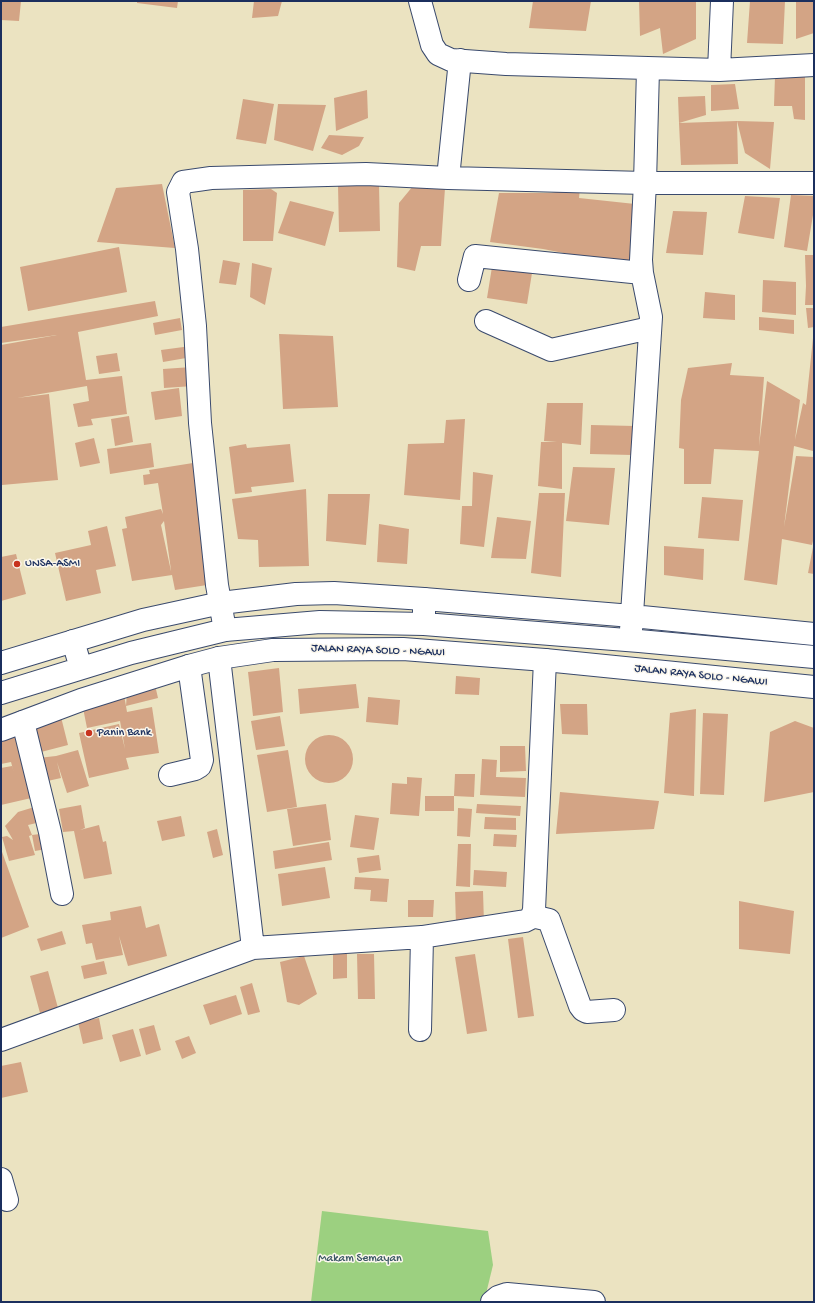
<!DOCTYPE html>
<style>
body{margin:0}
#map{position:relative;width:815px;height:1303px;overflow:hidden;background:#ebe3c1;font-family:"Gochi Hand",sans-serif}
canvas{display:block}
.frame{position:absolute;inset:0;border:2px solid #1b2f5e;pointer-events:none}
</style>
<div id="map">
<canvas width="815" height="1303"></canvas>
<div class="frame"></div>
</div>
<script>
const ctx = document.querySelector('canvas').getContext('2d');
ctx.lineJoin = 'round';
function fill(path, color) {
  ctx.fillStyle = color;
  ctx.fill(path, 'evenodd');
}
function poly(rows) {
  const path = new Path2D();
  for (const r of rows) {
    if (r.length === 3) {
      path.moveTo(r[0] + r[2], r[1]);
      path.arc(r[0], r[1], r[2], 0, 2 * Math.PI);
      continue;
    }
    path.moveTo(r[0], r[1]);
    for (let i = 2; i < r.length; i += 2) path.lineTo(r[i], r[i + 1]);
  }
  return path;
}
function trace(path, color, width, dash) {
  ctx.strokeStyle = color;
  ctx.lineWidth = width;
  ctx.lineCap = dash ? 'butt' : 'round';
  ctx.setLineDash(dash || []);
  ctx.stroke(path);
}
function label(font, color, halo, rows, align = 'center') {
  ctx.font = font + ' "Gochi Hand",sans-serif';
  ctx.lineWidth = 3;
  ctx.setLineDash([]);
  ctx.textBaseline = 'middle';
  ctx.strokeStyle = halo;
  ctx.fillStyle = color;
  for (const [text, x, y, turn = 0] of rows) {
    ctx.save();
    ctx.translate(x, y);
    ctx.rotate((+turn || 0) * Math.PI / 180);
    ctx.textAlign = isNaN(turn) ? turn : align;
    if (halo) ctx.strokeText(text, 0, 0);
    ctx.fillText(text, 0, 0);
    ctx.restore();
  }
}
fill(poly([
 [322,1211,488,1231,493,1265,484,1302,311,1302]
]), '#9cd080');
fill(poly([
 [1,1,21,1,19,21,1,20],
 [137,1,178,1,177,8,137,3],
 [254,1,282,1,278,16,252,18],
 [533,1,591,1,586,31,529,28],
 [639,1,696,1,696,39,663,54,660,28,640,36],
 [750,1,785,1,783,44,747,43],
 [796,1,814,1,814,33,796,39],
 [775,76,805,76,805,120,794,119,792,106,774,106],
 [735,84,739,109,711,111,711,85],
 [367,90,368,118,336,131,334,98],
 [705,96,706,115,679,123,678,97],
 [243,99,274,104,266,144,236,139],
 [278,104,326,105,313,151,274,140],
 [737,121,774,122,770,169,745,153,737,121,738,164,681,165,679,123],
 [329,135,364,137,359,146,342,155,321,148],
 [162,184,175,248,97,242,116,188],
 [379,184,380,231,339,232,338,185],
 [413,186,445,188,441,246,421,246,415,271,397,267,399,203],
 [580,188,579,198,635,204,631,261,574,255,543,249,490,242,499,193,551,193],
 [271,189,277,193,273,241,243,241,243,190],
 [791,195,814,196,814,209,807,251,784,247],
 [745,196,780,198,774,239,738,233],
 [290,201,334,212,325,246,278,233],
 [673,211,707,212,703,255,666,253],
 [119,247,127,292,28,311,20,267],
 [805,255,814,255,814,305,805,305,806,286],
 [223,260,240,263,236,285,219,283],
 [252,263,272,268,265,305,250,297],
 [492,267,532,273,527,304,487,298],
 [763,280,796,282,796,315,762,312],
 [705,292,735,295,735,320,703,318],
 [155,301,158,316,78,332,86,380,122,376,127,414,91,419,93,425,78,427,73,404,89,401,87,386,17,398,49,394,58,480,2,485,1,345,57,335,1,343,1,327],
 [806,308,814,308,814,327,808,328],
 [759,317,794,320,794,334,759,330],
 [180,318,182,330,155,335,153,323],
 [279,334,333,336,338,407,283,409],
 [813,338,814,338,814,447,813,451,794,446,784,527,796,456,814,457,814,537,812,545,782,539,777,585,744,580,759,451,714,449,711,484,684,484,684,449,679,448,681,400,688,368,732,363,730,375,764,377,759,446,767,381,800,400,795,440,803,403,806,405],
 [191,346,192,357,163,362,161,350],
 [117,353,120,371,99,374,96,356],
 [192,367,193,386,164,388,163,369],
 [179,388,182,416,155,420,151,392],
 [547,403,583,403,581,445,562,443,562,489,538,486,541,442,557,442,544,441],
 [129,416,133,442,115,446,111,419],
 [465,419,460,500,404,495,408,444,444,443,446,420],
 [591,425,635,426,632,455,590,454],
 [94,438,100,463,80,467,75,443],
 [151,443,154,467,110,474,107,449],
 [246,444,247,448,290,444,294,482,251,487,252,492,235,494,229,447],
 [193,463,211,577,207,585,175,590,172,575,132,581,122,529,127,528,125,517,161,509,163,514,158,483,144,485,143,475,150,474,149,470],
 [164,521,171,570,171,571,161,525],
 [573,467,615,468,609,525,566,521],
 [473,472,493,475,484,547,460,544,462,506,472,506],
 [306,489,309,566,259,567,258,540,238,539,232,499],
 [539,493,565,493,561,577,531,573],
 [328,494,370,494,366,545,326,541],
 [702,497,743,500,739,541,698,538],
 [497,517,531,521,526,559,491,558],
 [379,524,409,529,407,564,377,562],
 [107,526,116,566,96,570,101,593,66,601,55,553,91,545,88,531],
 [664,546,704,549,703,580,664,575],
 [813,547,814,547,814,574,808,573],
 [16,554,26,594,1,601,1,557],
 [279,668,283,712,253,716,248,672],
 [456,676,480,678,479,695,455,694],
 [356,684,359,708,300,714,298,689],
 [155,685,158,698,126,706,127,712,152,707,159,753,126,758,129,769,89,778,79,733,119,724,125,749,120,721,87,728,82,703,124,695,126,706,127,692],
 [368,697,400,700,398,725,366,722],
 [560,704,587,704,588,735,562,734],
 [696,709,694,796,664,793,670,713],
 [703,713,728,714,724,795,700,794],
 [280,716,285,746,256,750,251,721],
 [61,717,68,745,41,752,34,724],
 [795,721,814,728,814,792,764,802,770,732],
 [24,731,40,796,1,805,1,768,12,766,14,773,11,762,1,764,1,737],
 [329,759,24],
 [500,746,525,746,526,771,500,772],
 [78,750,89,786,67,793,57,762,61,778,43,782,38,758,56,756],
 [288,750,297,807,267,812,257,755],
 [482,759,497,760,496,777,526,778,525,797,480,795],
 [455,774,475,774,474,797,454,796],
 [407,777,422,778,419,816,390,814,392,783,407,784],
 [560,792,659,801,654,829,556,834],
 [425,796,454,796,454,811,425,811],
 [326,804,331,840,293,846,287,809],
 [477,804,521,806,520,816,476,813],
 [41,805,45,821,28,825,32,835,29,836,35,855,9,861,2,837,7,836,13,840,5,826,18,812],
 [81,805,85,828,80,830,99,825,103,842,106,841,112,874,84,879,74,831,63,832,59,809],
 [458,808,472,809,470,837,457,836],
 [355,815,379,818,374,850,350,847],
 [181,816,185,836,162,841,157,821],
 [485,817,516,818,516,830,484,829],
 [217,829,223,855,213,858,207,832],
 [48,833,52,848,35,851,32,835],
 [494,834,517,835,516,847,493,846],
 [329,842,332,860,275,869,273,851],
 [458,844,471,844,470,887,456,886],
 [1,849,29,927,1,938],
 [379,855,381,870,359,873,357,858],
 [325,867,330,898,282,906,278,874],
 [474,870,507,872,506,887,473,885],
 [355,877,389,879,387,902,370,901,371,890,354,889],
 [483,891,484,924,456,925,455,892],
 [408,900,434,900,433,917,408,917],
 [739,901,794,911,790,954,739,949],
 [141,906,146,928,159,924,167,956,128,966,119,936,123,955,96,960,92,943,86,944,82,925,111,920,110,912],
 [62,931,66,944,41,951,37,939],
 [523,937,534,1016,518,1018,508,939],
 [333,954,347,954,347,978,333,979],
 [357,954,374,954,375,999,358,999],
 [475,954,487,1031,467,1034,455,957],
 [304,956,317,994,299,1005,287,1002,280,962],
 [104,961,107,974,84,979,81,966],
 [48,971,58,1008,40,1013,30,976],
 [252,983,260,1012,248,1015,240,987],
 [236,995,242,1014,210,1025,203,1005],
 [99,1018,103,1039,83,1044,78,1022],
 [154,1025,161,1050,146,1055,139,1029],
 [133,1029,141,1056,120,1062,112,1035],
 [189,1036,196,1053,182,1059,175,1041],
 [21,1062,28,1092,1,1098,1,1066]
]), '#d3a485');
const minor = poly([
 [420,1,432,45,438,54,451,60,506,64,719,70,722,1],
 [719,70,814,65],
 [448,178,460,60],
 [469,280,475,256,642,273],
 [486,321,551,350,650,328],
 [225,630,217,585,200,423,195,326,187,249,178,192,183,182,211,178,366,174,448,178,645,183,814,183],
 [631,630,651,317,642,273,641,260,645,183,648,69],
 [219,658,253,948],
 [1,663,143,620,221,603,296,594,334,593,424,599,632,616,814,634],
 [23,722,50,832,62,894],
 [170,775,195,769,200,766,202,760,189,666],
 [532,916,549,920,580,1006,583,1010,587,1012,614,1010],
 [420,1030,422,937],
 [1,1040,253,948,422,937,525,921,529,919,532,916,534,910,545,660],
 [1,1179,7,1200],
 [492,1302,498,1297,507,1294,594,1302]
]);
const highway = poly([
 [424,624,424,599],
 [73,641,81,668],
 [1,693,131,653,225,630,320,622,424,624,639,641,814,657],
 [1,730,81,700,189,666,219,658,273,650,403,649,545,660,814,687]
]);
trace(minor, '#3a4a6d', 24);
trace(highway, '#3a4a6d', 24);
trace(minor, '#fff', 22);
trace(highway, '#fff', 22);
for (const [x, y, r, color] of [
 [17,564,4,"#c8321e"],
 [89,733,4,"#c8321e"]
]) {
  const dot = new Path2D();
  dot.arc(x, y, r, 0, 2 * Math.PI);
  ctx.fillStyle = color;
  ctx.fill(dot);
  trace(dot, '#fbf7ec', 1.5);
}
label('12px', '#1b2f5e', '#fbf7ec', [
 ["UNSA-ASMI",25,564],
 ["Panin Bank",97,733]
], 'left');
label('12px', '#1b2f5e', '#fbf7ec', [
 ["JALAN RAYA SOLO - NGAWI",378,651,2],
 ["JALAN RAYA SOLO - NGAWI",701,676,6]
]);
label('12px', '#3b5766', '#fbf7ec', [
 ["Makam Semayan",360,1259]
]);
</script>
